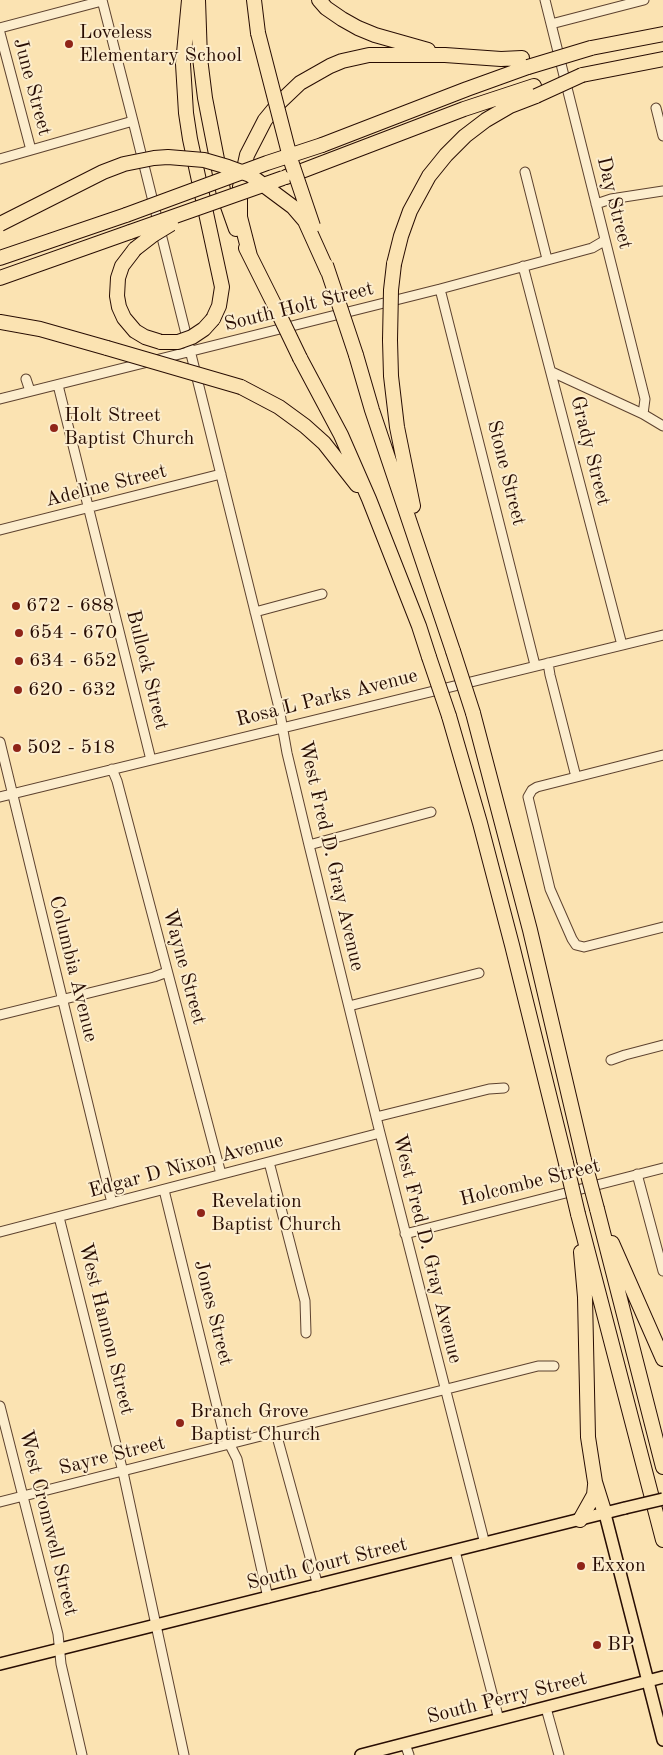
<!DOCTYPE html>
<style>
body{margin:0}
canvas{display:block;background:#fbe3b2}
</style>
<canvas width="663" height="1755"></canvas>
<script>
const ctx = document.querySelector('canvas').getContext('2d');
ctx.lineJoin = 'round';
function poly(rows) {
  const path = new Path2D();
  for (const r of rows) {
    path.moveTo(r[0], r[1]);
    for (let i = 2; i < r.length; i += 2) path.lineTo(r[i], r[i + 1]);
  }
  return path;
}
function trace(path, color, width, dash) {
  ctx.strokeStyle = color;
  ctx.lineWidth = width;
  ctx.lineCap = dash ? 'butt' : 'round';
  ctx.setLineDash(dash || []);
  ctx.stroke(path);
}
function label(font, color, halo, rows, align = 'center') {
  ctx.font = font + ' "Old Standard TT",serif';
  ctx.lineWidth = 4;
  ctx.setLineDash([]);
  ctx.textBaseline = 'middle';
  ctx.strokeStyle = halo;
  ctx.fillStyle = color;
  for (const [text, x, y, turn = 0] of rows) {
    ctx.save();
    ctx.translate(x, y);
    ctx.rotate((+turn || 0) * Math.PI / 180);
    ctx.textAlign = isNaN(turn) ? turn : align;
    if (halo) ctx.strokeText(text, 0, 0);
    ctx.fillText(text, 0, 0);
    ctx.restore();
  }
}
const minor = poly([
 [102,0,133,121,279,708,287,753,309,845,380,1133,485,1544],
 [545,0,645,399,643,414],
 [551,24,644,0],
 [0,28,102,1],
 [0,33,31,150],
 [656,108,663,136],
 [0,159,133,121],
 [525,172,547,259],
 [596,204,611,199,663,191],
 [523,266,622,645],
 [440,289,535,665],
 [552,372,643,414,663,426],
 [26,379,30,391],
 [58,385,151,760],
 [0,399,440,289,592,248,604,241],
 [0,530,221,474],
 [255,612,322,594],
 [548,663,550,675,576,777],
 [0,742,112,1203],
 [663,755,537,787,532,790,528,797,550,889,572,939,576,945,584,947,663,927],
 [112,769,117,781,221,1174],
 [0,797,663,635],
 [309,845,431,812],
 [349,1006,479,973],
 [0,1015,154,977,167,972],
 [611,1060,625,1055,663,1045],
 [376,1117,489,1089,504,1088],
 [269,1162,305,1301,306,1333],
 [637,1174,663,1271],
 [164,1190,223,1431,237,1459,268,1598],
 [59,1217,123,1472,184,1755],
 [0,1232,380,1133],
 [405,1234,663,1168],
 [0,1406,58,1634,61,1664,82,1755],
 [276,1433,318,1586],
 [0,1502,538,1366,554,1366],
 [455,1551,499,1720],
 [546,1708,559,1755],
 [405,1744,409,1755]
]);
const major = poly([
 [605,1514,663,1740],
 [0,1664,625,1508],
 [361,1755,663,1677]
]);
const highway = poly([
 [189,0,183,64,186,113,190,139,222,287,219,306,213,319],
 [198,0,200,58,205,98,224,195,236,229],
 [254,0,258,33],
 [319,0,326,8,342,19,358,28,375,35,428,50],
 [591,48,663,34],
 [582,75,663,59],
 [322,145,467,89,528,67],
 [286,177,464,109,534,86],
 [246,248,275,306],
 [135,249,122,266,118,278,117,296,119,307,124,318,135,331,145,337,161,342],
 [250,256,240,217,240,187,247,155,265,120,279,103,300,83,330,66,342,61,369,55,445,55,501,59,522,58],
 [0,258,126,215],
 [394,264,401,236,410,211,429,176,446,155,465,136,486,120,510,106,536,96],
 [0,278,130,232],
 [0,322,40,329,107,348],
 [390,340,391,376,397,427,413,506],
 [356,355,372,410,453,651],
 [300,358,341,435,369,499,419,626,429,657],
 [241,387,279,407,305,426,324,443,357,485],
 [473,713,530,930,584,1160],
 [449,716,480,823,512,945,566,1163],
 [597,1209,663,1467],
 [578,1214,663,1540],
 [612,1243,663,1359],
 [581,1252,585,1297,588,1437,595,1482,605,1514],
 [580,1520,594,1495,595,1485]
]);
trace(minor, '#5d422f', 11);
trace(major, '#280d03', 14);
trace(highway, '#280d03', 16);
trace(minor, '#fcedcd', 9);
trace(major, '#fbe3b2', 11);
trace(highway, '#fbe3b2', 14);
const majorBridge = poly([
 [625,1508,663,1499]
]);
const highwayBridge = poly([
 [258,33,291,161,313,226],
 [528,67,591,48],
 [536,96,582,75],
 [126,215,267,163,322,145],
 [0,224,103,172,124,164,154,158,168,157,204,160,228,167,250,175,293,207,305,221,328,272],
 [130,232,283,178],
 [135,249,153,235,171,224],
 [326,265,356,355],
 [275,306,300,358],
 [390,340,391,290,394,264],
 [161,342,178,342,192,337,204,329,213,319],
 [107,348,241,387],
 [453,651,473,713],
 [429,657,449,716],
 [584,1160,597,1209],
 [566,1163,578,1214]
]);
trace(majorBridge, '#280d03', 14, []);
trace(highwayBridge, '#280d03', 16, []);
trace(majorBridge, '#fbe3b2', 11);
trace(highwayBridge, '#fbe3b2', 14);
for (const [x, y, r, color] of [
 [69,44,5,"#8f2418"],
 [54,428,5,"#8f2418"],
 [16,606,5,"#8f2418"],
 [19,633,5,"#8f2418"],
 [19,661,5,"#8f2418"],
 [18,690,5,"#8f2418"],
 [17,748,5,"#8f2418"],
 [201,1213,5,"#8f2418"],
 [180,1423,5,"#8f2418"],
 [581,1566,5,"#8f2418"],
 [597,1645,5,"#8f2418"]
]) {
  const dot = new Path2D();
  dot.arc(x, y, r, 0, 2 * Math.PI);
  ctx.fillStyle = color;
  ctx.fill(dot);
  trace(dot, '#fcedcd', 2);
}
label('20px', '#280d03', '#fcedcd', [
 ["Loveless",79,33],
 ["Elementary School",79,56],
 ["Holt Street",64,416],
 ["Baptist Church",64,439],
 ["672 - 688",26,606],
 ["654 - 670",29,633],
 ["634 - 652",29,661],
 ["620 - 632",28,690],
 ["502 - 518",27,748],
 ["Revelation",211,1202],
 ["Baptist Church",211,1225],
 ["Branch Grove",190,1412],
 ["Baptist Church",190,1435],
 ["Exxon",591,1566],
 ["BP",607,1645]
], 'left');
label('20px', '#280d03', '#fcedcd', [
 ["June Street",32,87,75],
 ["Day Street",614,203,76],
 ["South Holt Street",299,307,-14],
 ["Grady Street",590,451,76],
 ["Stone Street",506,473,76],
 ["Adeline Street",106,486,-14],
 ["Bullock Street",147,670,76],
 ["Rosa L Parks Avenue",327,698,-14],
 ["West Fred D. Gray Avenue",331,856,77],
 ["Wayne Street",184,967,75],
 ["Columbia Avenue",73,969,76],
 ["Edgar D Nixon Avenue",186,1166,-15],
 ["Holcombe Street",530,1183,-14],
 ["West Fred D. Gray Avenue",427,1249,76],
 ["Jones Street",213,1313,76],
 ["West Hannon Street",106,1329,76],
 ["Sayre Street",112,1456,-14],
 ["West Cromwell Street",48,1523,76],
 ["South Court Street",327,1564,-14],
 ["South Perry Street",507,1698,-14]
]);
</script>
